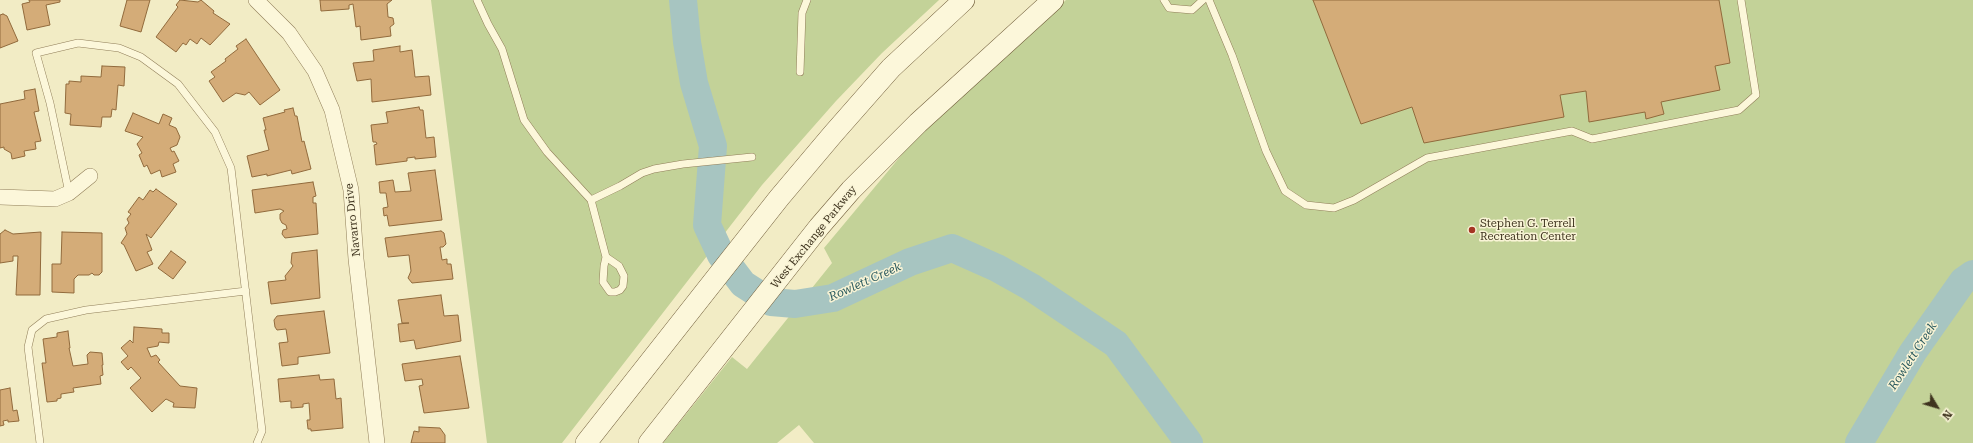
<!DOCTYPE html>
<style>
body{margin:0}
#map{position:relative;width:1973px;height:443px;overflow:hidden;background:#f2ecc5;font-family:"Roboto Serif",serif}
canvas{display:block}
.north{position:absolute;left:1917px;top:387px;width:40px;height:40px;-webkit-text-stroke:3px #f9f4d6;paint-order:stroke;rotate:128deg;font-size:11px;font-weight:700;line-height:16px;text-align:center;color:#3e331e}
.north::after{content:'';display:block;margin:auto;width:14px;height:18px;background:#3e331e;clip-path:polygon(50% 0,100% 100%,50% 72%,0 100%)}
</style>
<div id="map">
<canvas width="1973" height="443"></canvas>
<div class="north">N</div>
</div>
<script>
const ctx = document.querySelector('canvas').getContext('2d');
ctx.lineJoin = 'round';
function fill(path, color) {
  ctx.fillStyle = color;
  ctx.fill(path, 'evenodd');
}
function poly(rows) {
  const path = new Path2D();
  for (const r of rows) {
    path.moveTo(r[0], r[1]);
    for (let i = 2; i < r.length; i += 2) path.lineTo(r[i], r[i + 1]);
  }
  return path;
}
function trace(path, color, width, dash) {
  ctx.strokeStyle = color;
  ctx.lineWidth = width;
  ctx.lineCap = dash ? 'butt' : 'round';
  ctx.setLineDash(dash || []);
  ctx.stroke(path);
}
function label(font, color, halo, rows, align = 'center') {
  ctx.font = font + ' "Roboto Serif",serif';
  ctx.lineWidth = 3;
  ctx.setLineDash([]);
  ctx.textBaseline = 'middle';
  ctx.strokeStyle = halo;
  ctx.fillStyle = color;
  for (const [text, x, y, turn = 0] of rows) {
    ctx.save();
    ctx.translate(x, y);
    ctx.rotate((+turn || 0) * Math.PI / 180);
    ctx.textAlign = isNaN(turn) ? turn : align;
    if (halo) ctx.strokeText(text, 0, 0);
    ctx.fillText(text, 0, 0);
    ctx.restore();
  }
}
fill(poly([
 [431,0,939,0,882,53,836,101,762,185,562,443,487,443],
 [1066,0,1973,0,1973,443,814,443,799,425,777,443,663,443,732,357,747,369,832,263,824,248,909,146]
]), '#c3d298');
trace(poly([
 [683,0,687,42,694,83,713,146,707,225,721,255,743,284,771,302,795,304,833,298,910,262,952,248,997,268,1031,287,1116,344,1189,443],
 [1859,443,1913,352,1963,281,1973,274]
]), '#a7c5c1', 28);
const building = poly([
 [29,0,60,0,60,2,46,5,50,25,27,30,22,4,30,2,29,0],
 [127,0,150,0,141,32,120,26,127,0],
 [180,0,198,2,201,0,214,11,213,13,230,24,210,45,201,38,197,44,190,39,186,45,183,43,176,52,156,37,178,7,176,5,180,0],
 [320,0,392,0,387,4,388,17,393,18,394,24,390,27,391,36,361,40,360,26,356,27,353,4,349,5,349,9,321,11,320,0],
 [1313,0,1719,0,1730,63,1715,66,1720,90,1661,102,1664,114,1646,119,1645,112,1589,122,1586,91,1560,95,1564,117,1424,143,1412,107,1361,124,1313,0],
 [3,14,7,16,18,41,0,48,0,15,3,14],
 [246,39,280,90,260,105,249,92,245,95,236,93,223,102,209,81,215,77,211,72,226,61,225,59,238,49,236,46,246,39],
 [400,46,400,52,412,50,415,77,429,76,431,95,372,102,371,79,357,81,353,63,374,61,373,50,400,46],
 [102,66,125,67,124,86,118,85,116,110,112,109,111,117,102,117,101,127,70,125,71,114,65,113,66,84,69,84,69,81,81,82,81,76,101,77,102,66],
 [35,89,39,111,34,112,41,141,35,142,36,149,24,151,25,156,12,159,11,153,4,149,4,147,0,148,0,104,25,99,24,91,35,89],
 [419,107,420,110,423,110,426,138,434,137,436,157,415,159,415,157,407,158,407,161,376,165,374,145,377,144,376,142,373,142,371,125,388,123,386,112,419,107],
 [293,108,295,116,297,116,302,142,304,141,311,169,292,174,291,170,267,176,267,174,252,177,247,156,269,150,264,130,266,130,263,118,285,112,284,110,293,108],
 [133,113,159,124,163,114,172,118,169,125,176,128,180,137,177,145,170,148,172,152,174,151,179,161,173,164,176,172,162,177,160,170,151,174,147,165,144,167,139,155,142,153,137,144,143,137,125,131,133,113],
 [435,170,442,220,389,226,387,215,384,216,383,208,388,207,386,193,380,193,379,182,393,180,395,192,411,191,408,173,435,170],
 [313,182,316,196,313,197,313,203,316,203,318,234,285,238,282,234,283,230,287,229,286,225,282,223,280,219,280,214,284,211,280,209,255,213,252,190,313,182],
 [156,189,177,204,151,238,146,234,152,250,147,252,153,264,136,271,124,245,121,243,127,234,125,228,129,223,127,219,131,214,128,212,139,197,143,200,150,190,153,192,156,189],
 [5,230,13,234,41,232,40,295,16,295,18,256,13,256,13,261,0,263,0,234,5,230],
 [441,231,444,233,446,244,443,247,440,247,442,260,447,259,447,264,451,264,453,279,412,283,408,278,411,271,409,255,388,257,385,238,441,231],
 [62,232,102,233,102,272,99,275,94,275,92,273,89,275,78,275,74,279,74,293,52,292,52,264,61,264,62,232],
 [317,250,320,298,271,304,268,282,286,280,285,276,293,266,291,263,292,253,317,250],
 [171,251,186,262,173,279,158,268,171,251],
 [441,295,444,316,458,315,461,341,416,349,414,340,400,342,398,324,409,323,402,323,398,300,441,295],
 [324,311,330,353,298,357,298,364,282,366,279,343,288,342,286,329,277,330,275,327,274,320,277,316,324,311],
 [134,327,162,329,162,333,169,333,169,343,159,342,158,346,147,348,151,357,156,355,160,360,158,362,180,386,197,388,195,408,173,407,174,403,166,399,152,412,130,388,141,378,131,367,128,370,121,362,128,356,121,348,130,340,133,343,134,327],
 [68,331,70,348,69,348,73,366,88,364,87,355,90,352,102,353,103,365,102,365,103,375,100,376,101,384,73,388,74,392,61,394,61,398,57,399,57,401,47,402,42,363,46,363,43,339,57,337,57,333,68,331],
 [460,356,469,408,424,413,419,386,423,385,422,379,405,381,402,364,460,356],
 [319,375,320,380,334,379,336,399,341,398,343,428,311,431,311,429,308,429,307,420,310,420,310,417,309,403,303,404,303,407,291,408,291,401,280,402,278,379,319,375],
 [10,388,13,411,17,410,19,421,8,422,8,420,3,421,4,425,0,426,0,390,10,388],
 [419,427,440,428,445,435,445,443,411,443,414,431,419,432,419,427]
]);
fill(building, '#d4ac78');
trace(building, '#916a3c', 1);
const service = poly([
 [477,0,488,24,502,49,524,120,547,152,591,200,620,186,642,173,654,169,683,164,752,157],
 [1164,0,1169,8,1192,10,1203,0],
 [1209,0,1232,55,1266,151,1285,191,1306,205,1334,208,1354,200,1427,158,1572,131,1592,139,1739,110,1756,95,1741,0],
 [800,72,802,13,807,0],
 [69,193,50,103,36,53,78,43,119,48,141,57,178,84,215,132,231,168,262,431,257,443],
 [591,200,606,257,604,266,603,282,610,292,615,292,620,290,623,286,624,276,619,266,606,257],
 [40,443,28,347,32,330,46,319,86,310,246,291]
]);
const minor = poly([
 [256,0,289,33,315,71,332,110,351,190,356,259,377,443],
 [0,197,55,199,69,193,90,176]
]);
const secondary = poly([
 [586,443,779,198,833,134,891,68,964,0],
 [649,443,819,227,851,190,918,123,1053,0]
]);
trace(service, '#907e59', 8);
trace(minor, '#907e59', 16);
trace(secondary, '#725f3c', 22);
trace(service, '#fcf7da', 7);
trace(minor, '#fcf7da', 15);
trace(secondary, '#fcf7da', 21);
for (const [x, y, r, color] of [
 [1472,230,4,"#a53523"]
]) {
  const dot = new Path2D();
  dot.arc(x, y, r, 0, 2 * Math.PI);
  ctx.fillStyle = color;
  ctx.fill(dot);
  trace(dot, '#f9f4d6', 1.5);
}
label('11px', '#3e331e', '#f9f4d6', [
 ["Navarro Drive",353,220,-96],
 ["West Exchange Parkway",814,237,-51]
]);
label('11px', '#3e331e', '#f9f4d6', [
 ["Stephen G. Terrell",1480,224],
 ["Recreation Center",1480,237]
], 'left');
label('italic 12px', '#2c5b5f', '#f9f4d6', [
 ["Rowlett Creek",865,282,-24],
 ["Rowlett Creek",1913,356,-57]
]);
</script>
